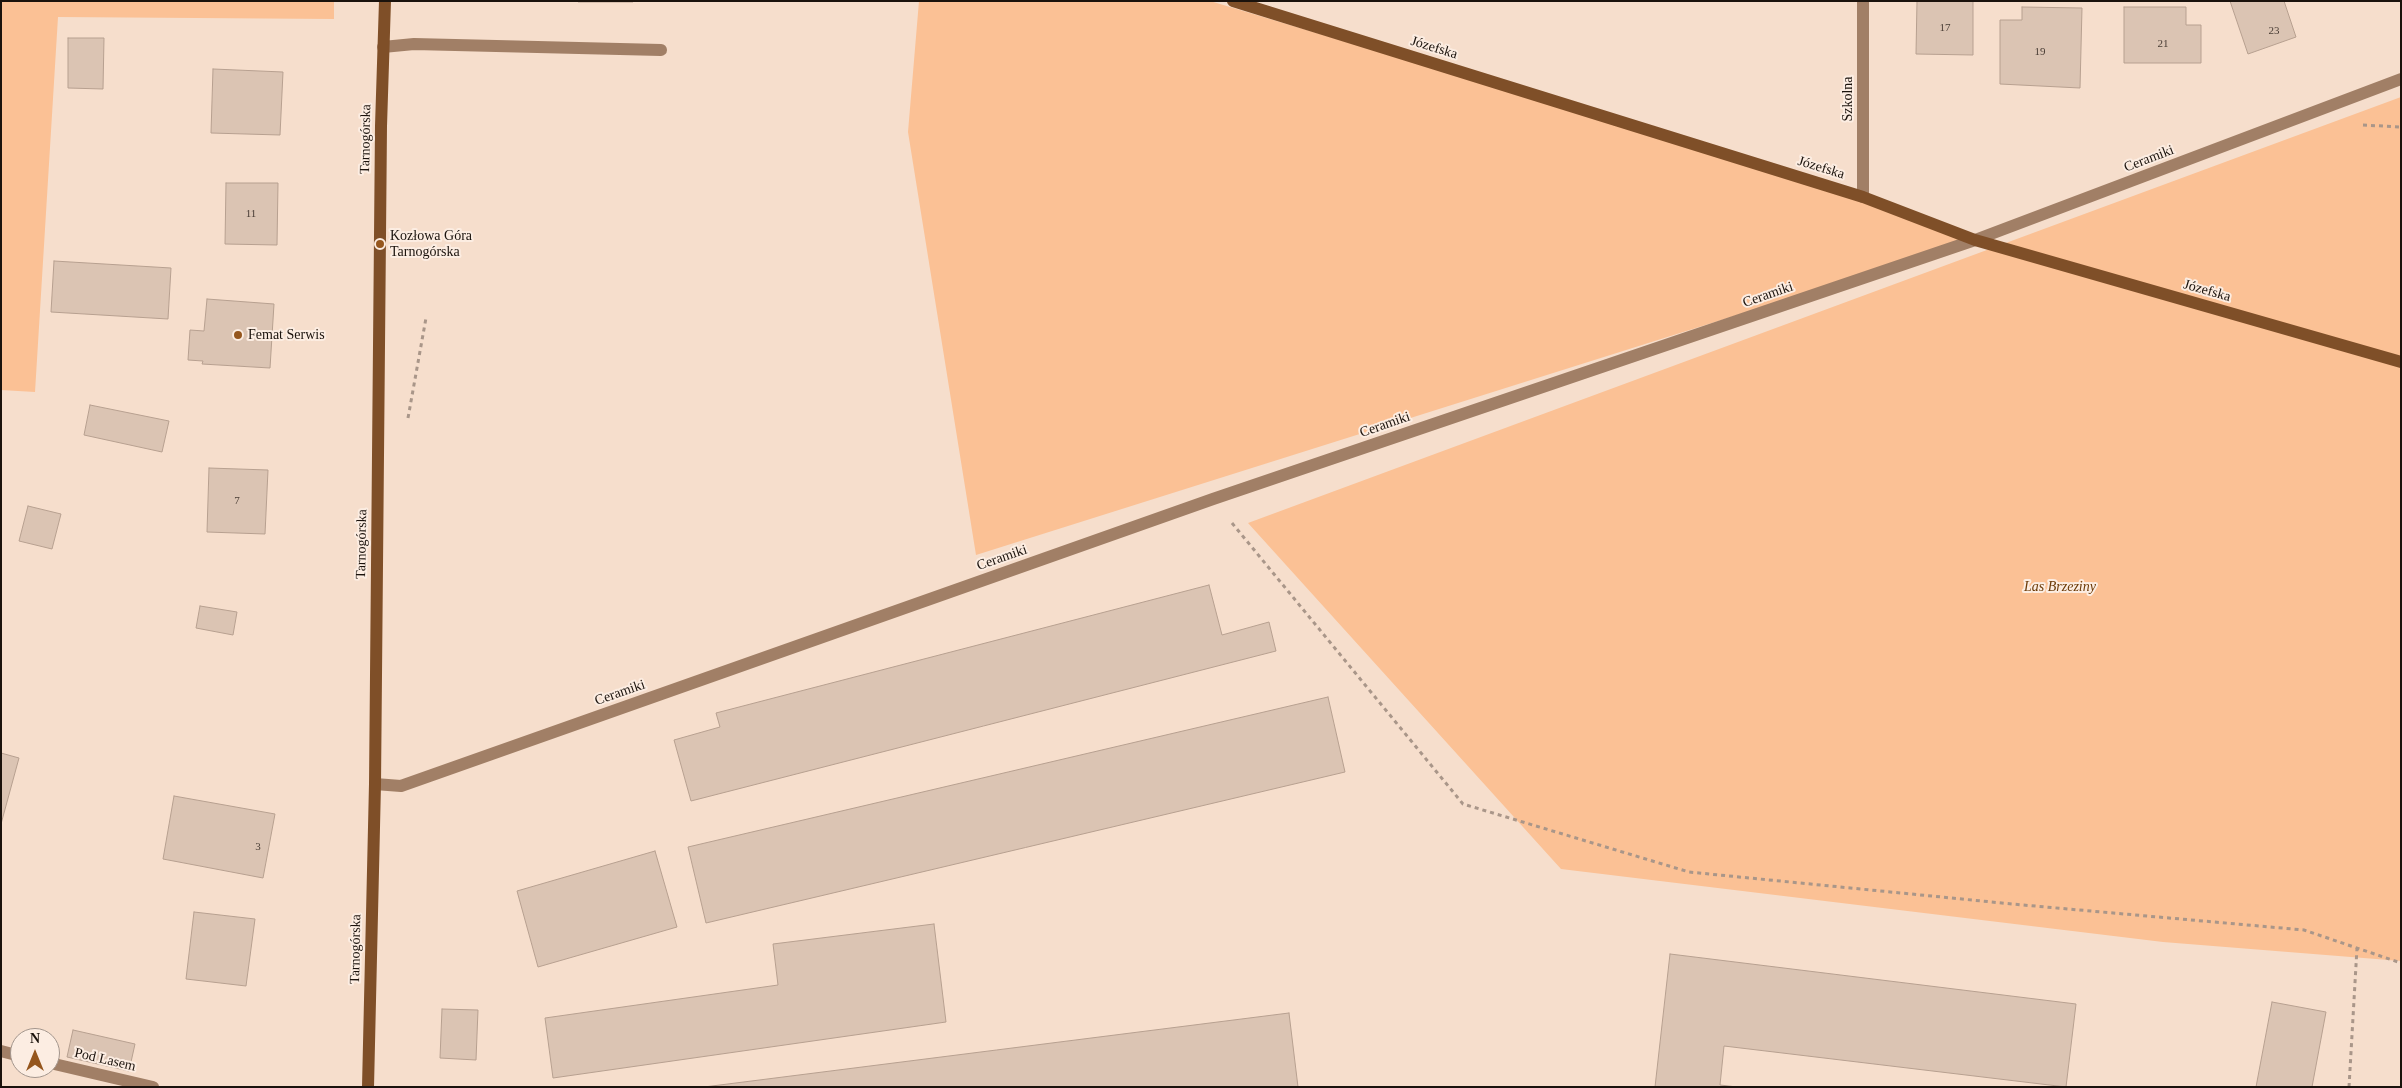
<!DOCTYPE html>
<meta charset="utf-8">
<style>
body{margin:0}
#map{position:relative;width:2402px;height:1088px;overflow:hidden;background:#f6decc;font-family:Georgia,serif}
canvas{display:block}
.frame{position:absolute;inset:0;border:2px solid #1a120c;pointer-events:none}
.north{position:absolute;left:10px;top:1028px;width:50px;height:50px;box-sizing:border-box;background:#fcede2;border:1px solid #a2958c;border-radius:50%;rotate:0deg;font-size:14px;font-weight:700;line-height:20px;text-align:center;color:#1a120c}
.north::after{content:'';display:block;margin:auto;width:18px;height:22px;background:#95561d;clip-path:polygon(50% 0,100% 100%,50% 72%,0 100%)}
</style>
<div id="map">
<canvas width="2402" height="1088"></canvas>
<div class="frame"></div>
<div class="north">N</div>
</div>
<script>
const ctx = document.querySelector('canvas').getContext('2d');
ctx.lineJoin = 'round';
function fill(path, color) {
  ctx.fillStyle = color;
  ctx.fill(path, 'evenodd');
}
function poly(rows) {
  const path = new Path2D();
  for (const r of rows) {
    path.moveTo(r[0], r[1]);
    for (let i = 2; i < r.length; i += 2) path.lineTo(r[i], r[i + 1]);
  }
  return path;
}
function trace(path, color, width, dash) {
  ctx.strokeStyle = color;
  ctx.lineWidth = width;
  ctx.lineCap = dash ? 'butt' : 'round';
  ctx.setLineDash(dash || []);
  ctx.stroke(path);
}
function label(font, color, halo, rows, align = 'center') {
  ctx.font = font + ' Georgia,serif';
  ctx.lineWidth = 4;
  ctx.setLineDash([]);
  ctx.textBaseline = 'middle';
  ctx.strokeStyle = halo;
  ctx.fillStyle = color;
  for (const [text, x, y, turn = 0] of rows) {
    ctx.save();
    ctx.translate(x, y);
    ctx.rotate((+turn || 0) * Math.PI / 180);
    ctx.textAlign = isNaN(turn) ? turn : align;
    if (halo) ctx.strokeText(text, 0, 0);
    ctx.fillText(text, 0, 0);
    ctx.restore();
  }
}
fill(poly([
 [1,1,334,1,334,19,58,17,35,392,1,390],
 [919,1,1210,1,1863,197,1975,240,976,555,908,132],
 [2401,97,2401,961,2163,942,1561,869,1248,523]
]), '#fbc195');
const building = poly([
 [578,1,633,1,633,2,578,2,578,1],
 [1917,1,1973,1,1973,55,1916,54,1917,1],
 [2230,1,2284,1,2296,37,2248,54,2230,1],
 [2022,7,2082,8,2080,88,2000,84,2000,20,2022,20,2022,7],
 [2124,7,2186,7,2186,25,2201,25,2201,63,2124,63,2124,7],
 [68,38,104,38,103,89,68,88,68,38],
 [213,69,283,72,280,135,211,133,213,69],
 [226,183,278,183,277,245,225,244,226,183],
 [54,261,171,268,168,319,51,312,54,261],
 [207,299,274,304,270,368,202,364,203,361,188,360,190,330,204,331,207,299],
 [90,405,169,421,162,452,84,435,90,405],
 [209,468,268,470,265,534,207,532,209,468],
 [28,506,61,514,52,549,19,541,28,506],
 [1209,585,1222,635,1269,622,1276,651,691,801,674,740,720,727,716,713,1209,585],
 [200,606,237,612,233,635,196,628,200,606],
 [1328,697,1345,772,706,923,688,847,1328,697],
 [1,753,19,758,1,824,1,753],
 [174,796,275,814,263,878,163,859,174,796],
 [655,851,677,927,538,967,517,891,655,851],
 [194,912,255,919,246,986,186,979,194,912],
 [934,924,946,1022,553,1078,545,1018,778,985,773,944,934,924],
 [1670,954,2076,1004,2066,1087,1724,1046,1720,1085,1737,1087,1655,1087,1670,954],
 [2272,1002,2326,1012,2312,1087,2256,1087,2272,1002],
 [442,1009,478,1010,476,1060,440,1058,442,1009],
 [1289,1013,1298,1087,704,1087,1289,1013],
 [73,1030,135,1044,129,1071,67,1057,73,1030]
]);
fill(building, '#dbc4b3');
trace(building, '#b7a090', 1);
trace(poly([
 [2363,125,2401,127],
 [408,418,426,318],
 [1232,523,1463,804,1689,872,2012,904,2304,930,2401,963],
 [2349,1087,2357,948]
]), '#a99689', 3, [4, 4]);
trace(poly([
 [383,47,414,44,661,50],
 [1,1051,20,1056],
 [50,1063,153,1087]
]), '#a17f66', 12);
trace(poly([
 [1863,197,1863,1],
 [375,784,401,786,1213,499,1975,240,2401,79]
]), '#a17f66', 12);
trace(poly([
 [1233,1,1863,197,1975,240,2401,362],
 [368,1087,375,784,381,126,385,1]
]), '#7f4f28', 12);
for (const [x, y, r, color] of [
 [380,244,5,"#95561d"],
 [238,335,5,"#95561d"]
]) {
  const dot = new Path2D();
  dot.arc(x, y, r, 0, 2 * Math.PI);
  ctx.fillStyle = color;
  ctx.fill(dot);
  trace(dot, '#fcede2', 2);
}
label('11px', '#4a3e36', null, [
 ["17",1945,28],
 ["23",2274,31],
 ["21",2163,44],
 ["19",2040,52],
 ["11",251,214],
 ["7",237,501],
 ["3",258,847]
]);
label('14px', '#1a120c', '#fcede2', [
 ["Józefska",1434,48,17],
 ["Szkolna",1848,99,-90],
 ["Tarnogórska",366,139,-89],
 ["Ceramiki",2149,159,-21],
 ["Józefska",1821,168,17],
 ["Józefska",2207,291,16],
 ["Ceramiki",1768,295,-19],
 ["Ceramiki",1385,425,-19],
 ["Tarnogórska",362,544,-89],
 ["Ceramiki",1002,558,-19],
 ["Ceramiki",620,693,-19],
 ["Tarnogórska",356,949,-89],
 ["Pod Lasem",105,1060,13]
]);
label('14px', '#1a120c', '#fcede2', [
 ["Kozłowa Góra",390,236],
 ["Tarnogórska",390,252],
 ["Femat Serwis",248,335]
], 'left');
label('italic 14px', '#6c3a07', '#fcede2', [
 ["Las Brzeziny",2060,587]
]);
</script>
